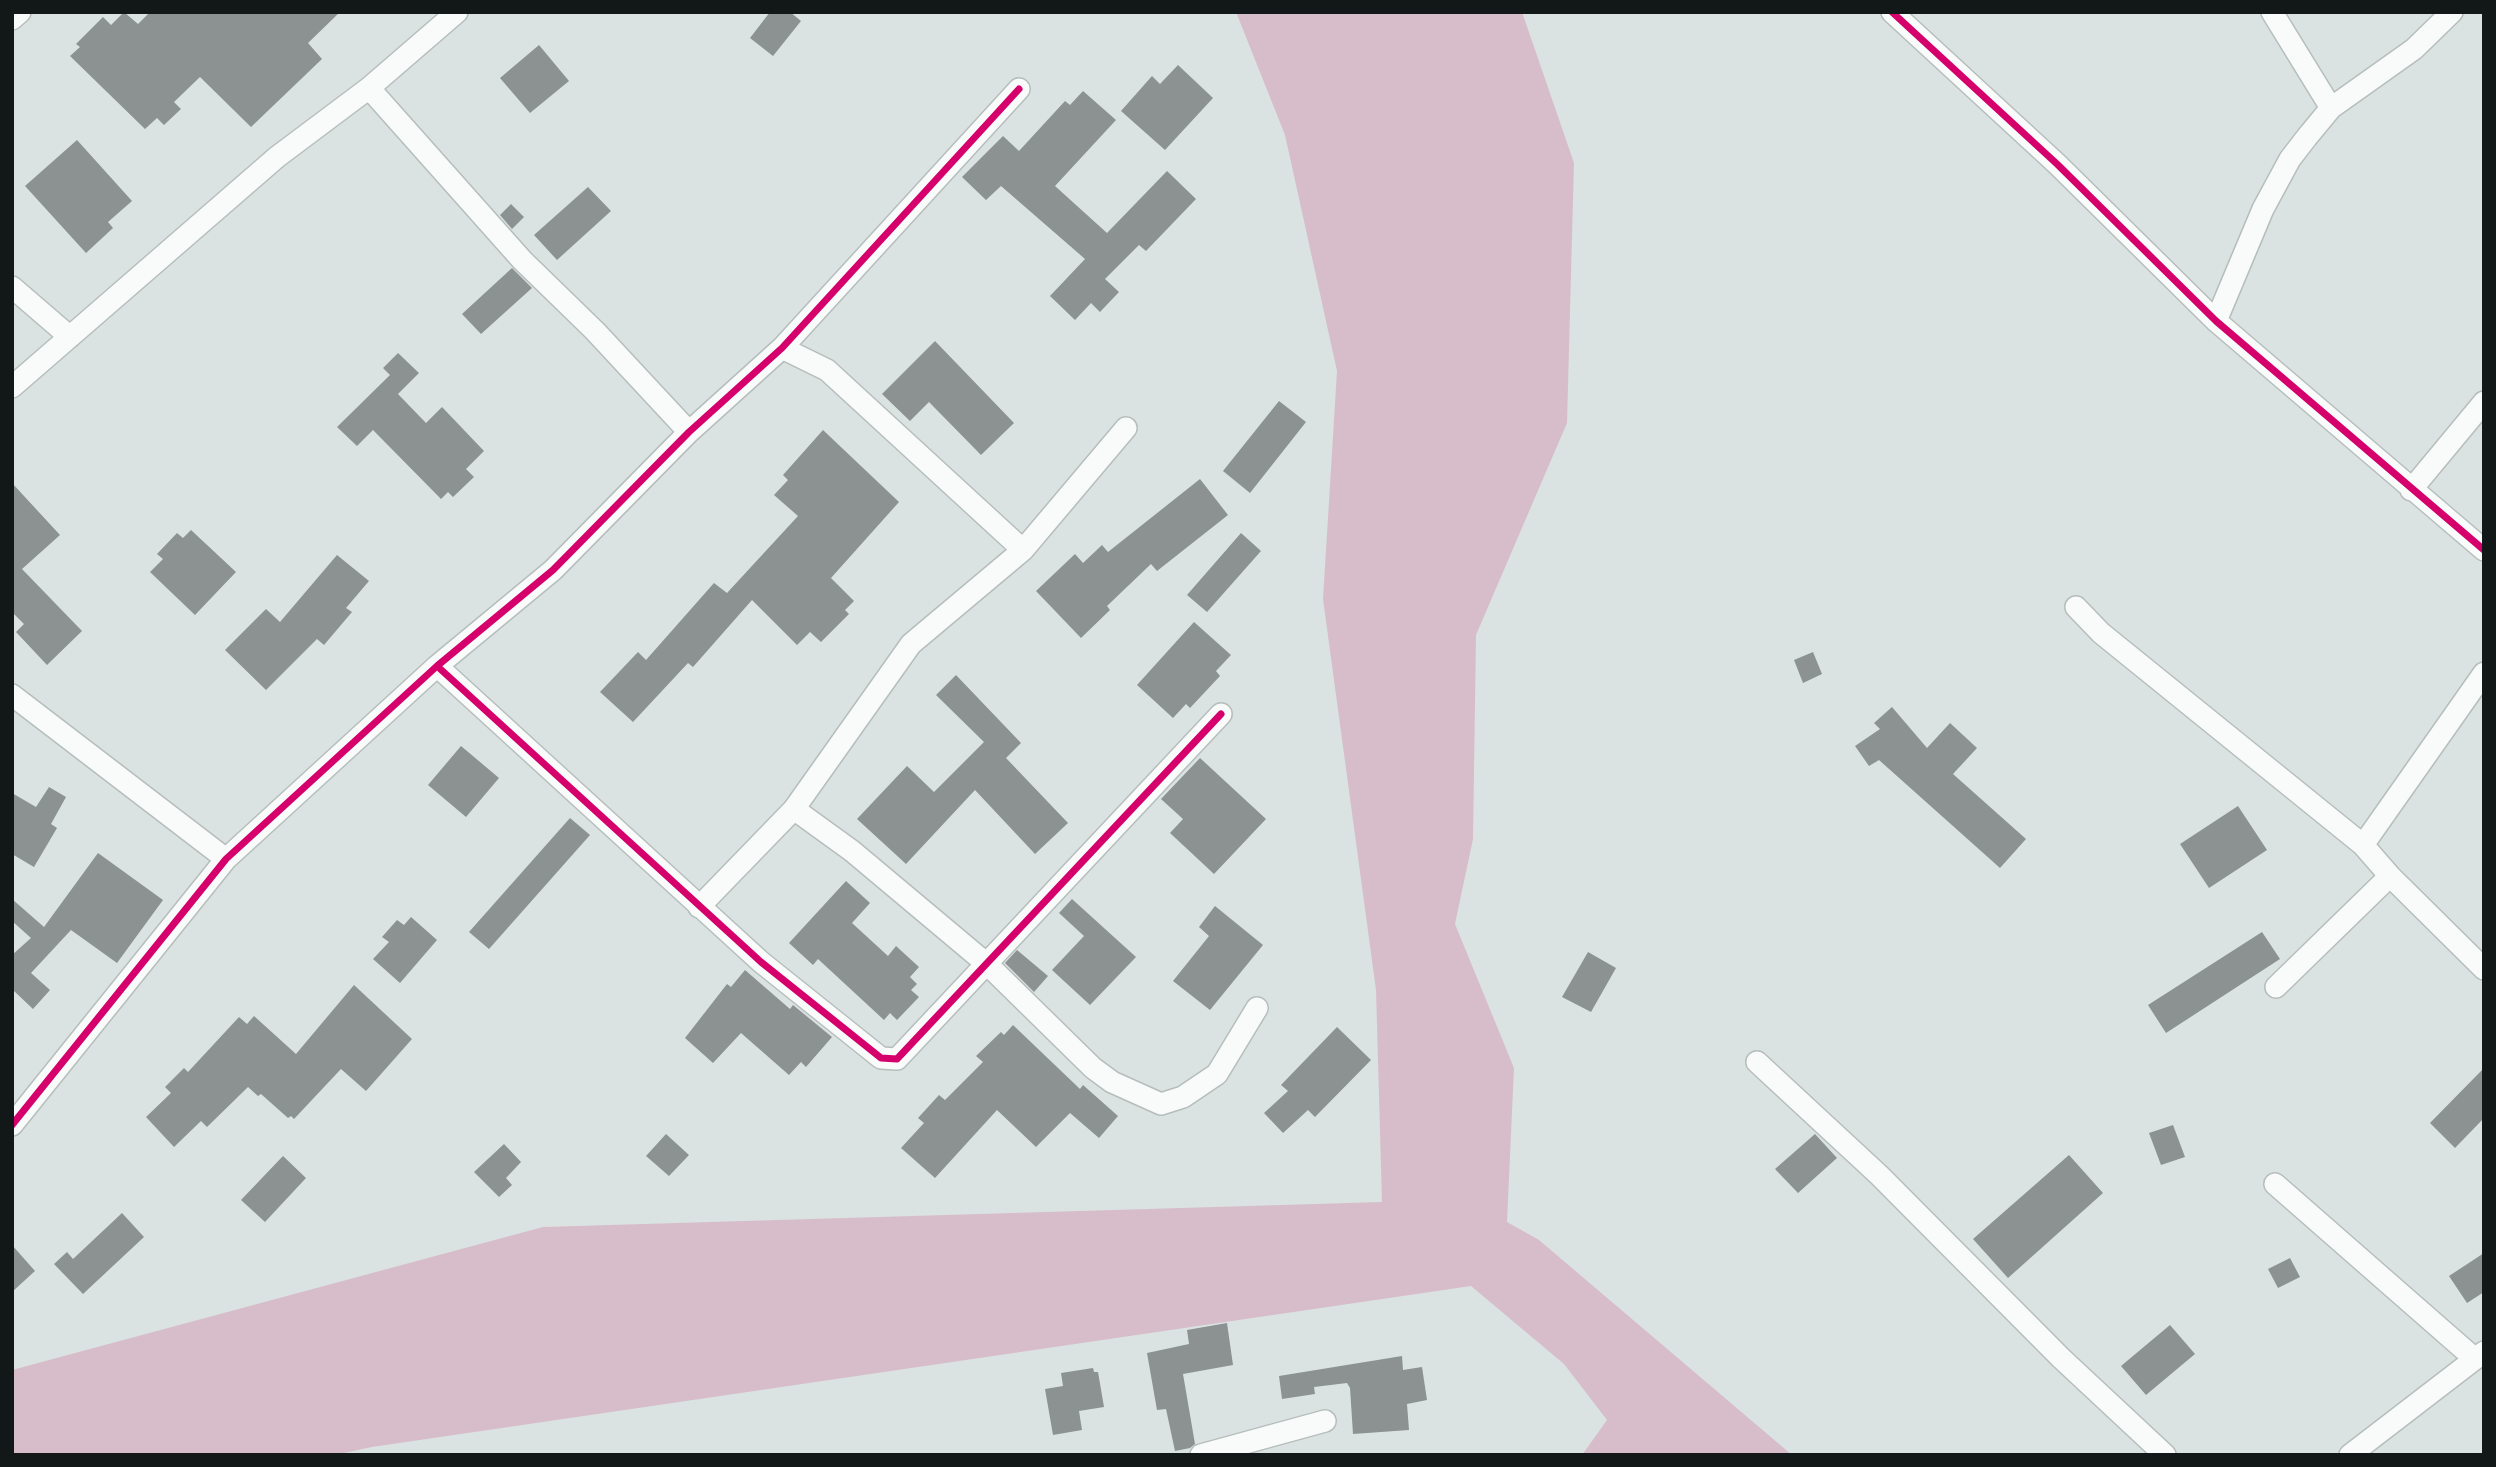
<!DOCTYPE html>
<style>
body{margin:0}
#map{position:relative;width:2496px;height:1467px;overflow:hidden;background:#dae3e1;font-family:Mulish,sans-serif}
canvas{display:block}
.frame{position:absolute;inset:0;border:14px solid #121817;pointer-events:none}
</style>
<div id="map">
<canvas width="2496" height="1467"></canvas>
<div class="frame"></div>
</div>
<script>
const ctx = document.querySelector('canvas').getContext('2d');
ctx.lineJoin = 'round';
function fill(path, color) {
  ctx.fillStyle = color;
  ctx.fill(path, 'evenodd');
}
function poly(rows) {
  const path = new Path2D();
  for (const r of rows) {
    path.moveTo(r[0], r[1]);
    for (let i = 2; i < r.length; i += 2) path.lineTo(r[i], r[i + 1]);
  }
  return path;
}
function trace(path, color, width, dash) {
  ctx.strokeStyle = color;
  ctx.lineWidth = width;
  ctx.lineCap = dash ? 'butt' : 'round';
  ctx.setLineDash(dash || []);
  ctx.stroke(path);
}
fill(poly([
 [1236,12,1522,12,1574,163,1567,423,1476,635,1473,839,1455,924,1514,1068,1507,1222,1539,1240,1792,1455,1582,1455,1607,1420,1564,1364,1471,1286,372,1447,335,1455,12,1455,12,1370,543,1227,1382,1202,1376,990,1323,599,1337,371,1285,135]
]), '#d7bdc9');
fill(poly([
 [124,12,138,24,150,12,340,12,308,43,322,59,251,127,200,77,174,102,181,109,164,125,157,118,145,129,70,56,80,47,76,44,103,17,111,25],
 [770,12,790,12,801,21,773,56,750,38],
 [539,45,569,81,530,113,500,78],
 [1178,65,1213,98,1165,150,1121,111,1152,76,1160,84],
 [1083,91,1116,120,1055,186,1107,233,1167,171,1196,199,1146,251,1139,245,1105,279,1119,292,1100,312,1091,303,1075,320,1050,296,1085,259,1001,186,986,200,962,177,1003,136,1019,151,1065,101,1070,105],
 [77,140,132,201,108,222,113,228,86,253,25,186],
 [588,187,611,211,557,260,534,235],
 [511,204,524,217,512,229,500,215],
 [512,268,532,288,481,334,462,314],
 [935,341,1014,423,981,455,929,402,910,421,882,394],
 [398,353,419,373,398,394,426,423,442,407,484,451,466,469,474,477,453,497,448,492,441,499,373,430,357,446,337,427,390,375,383,368],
 [1279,401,1306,422,1250,493,1223,471],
 [823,430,899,502,831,578,854,601,845,610,849,614,821,642,810,632,797,645,752,600,693,667,688,663,633,722,600,692,638,652,646,660,714,583,727,593,798,516,774,495,788,480,783,475],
 [1200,479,1228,515,1157,571,1151,564,1107,606,1110,610,1081,638,1036,591,1075,554,1083,563,1102,545,1108,552],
 [12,483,60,535,22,569,82,631,47,665,16,632,24,624,12,612],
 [191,530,236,572,195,615,150,572,163,559,157,554,177,533,183,538],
 [1241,533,1261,551,1207,612,1187,595],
 [337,555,369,581,346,608,352,612,324,645,317,639,266,690,225,650,266,609,280,622],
 [1194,622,1231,655,1216,671,1220,676,1190,708,1186,704,1173,718,1137,685],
 [1813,652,1822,674,1803,683,1794,660],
 [956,675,1021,743,1006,758,1068,823,1035,854,975,790,906,864,857,819,907,766,934,792,984,742,936,695],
 [1892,707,1927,748,1950,723,1977,748,1953,774,2026,839,2000,868,1879,760,1869,766,1855,746,1880,729,1874,723],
 [461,746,499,778,466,817,428,785],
 [1200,758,1266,819,1214,874,1170,833,1183,819,1161,799],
 [49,787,66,797,51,824,57,828,34,867,12,854,12,793,36,807],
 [2238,806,2267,850,2209,888,2180,844],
 [570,818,590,835,489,949,469,932],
 [98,853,163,900,117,963,71,930,31,973,50,990,33,1009,14,991,12,994,12,955,31,938,12,921,12,899,44,927],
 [846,881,870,903,852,923,888,956,896,946,919,967,910,977,917,984,911,990,919,997,897,1020,890,1013,884,1020,818,959,813,965,789,943],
 [1072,899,1136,957,1090,1005,1052,970,1084,936,1059,913],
 [1215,906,1263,945,1210,1010,1173,981,1209,936,1199,927],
 [411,917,437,940,400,983,373,959,389,942,382,937,397,920,404,925],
 [2262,932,2280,959,2166,1033,2148,1005],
 [1017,950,1048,976,1034,992,1005,963],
 [1588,952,1616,968,1591,1012,1562,997],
 [745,970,790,1009,793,1005,832,1037,806,1067,801,1062,789,1075,741,1033,713,1063,685,1038,727,984,731,987],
 [354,985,412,1039,366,1091,341,1069,294,1119,291,1116,288,1118,261,1094,258,1096,248,1087,207,1127,201,1121,174,1147,146,1117,171,1093,165,1087,184,1068,188,1072,239,1017,247,1024,254,1016,296,1054],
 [1013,1025,1080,1089,1083,1085,1118,1116,1099,1138,1070,1113,1036,1147,997,1110,935,1178,901,1148,924,1123,918,1118,939,1095,945,1100,983,1062,976,1056,1001,1032,1004,1035],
 [1337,1027,1371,1060,1315,1117,1308,1110,1283,1133,1264,1113,1288,1091,1281,1085],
 [2484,1068,2484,1118,2455,1148,2430,1123],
 [2173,1125,2185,1157,2161,1165,2149,1133],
 [666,1134,689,1155,669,1176,646,1156],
 [1815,1134,1837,1158,1798,1193,1775,1169],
 [504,1144,521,1162,506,1178,512,1185,499,1197,474,1172],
 [2069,1155,2103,1193,2008,1278,1973,1239],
 [283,1156,306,1178,265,1222,241,1200],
 [122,1213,144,1237,83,1294,54,1264,67,1252,73,1259],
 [12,1245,35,1271,12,1292],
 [2484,1253,2484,1292,2467,1303,2449,1276],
 [2290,1258,2300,1277,2278,1288,2268,1269],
 [1227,1323,1233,1365,1183,1374,1195,1444,1190,1448,1175,1451,1166,1409,1157,1410,1147,1353,1189,1344,1187,1330],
 [2170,1325,2195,1354,2146,1395,2121,1366],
 [1402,1356,1403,1370,1422,1367,1427,1400,1407,1404,1409,1430,1353,1434,1350,1388,1347,1383,1314,1387,1315,1394,1282,1399,1279,1376],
 [1093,1368,1094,1372,1098,1372,1104,1407,1079,1411,1082,1430,1053,1435,1045,1389,1063,1386,1061,1373]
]), '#8b9291');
const minor = poly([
 [1892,12,2057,164,2216,321,2484,550],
 [2272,12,2331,108],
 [12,19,20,12],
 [369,88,522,260,595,331,689,432],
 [12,287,70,337],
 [2216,321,2263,209,2290,159,2307,137,2331,108,2414,49,2452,12],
 [782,348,827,370,1023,550],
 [12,387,277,157,369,88,457,12],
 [2411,490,2484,402],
 [2076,607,2101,633,2363,845,2390,876,2484,969],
 [437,666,761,962,881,1058,897,1059,1221,714],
 [12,695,226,859],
 [794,809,852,851,988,965,1093,1068,1112,1082,1161,1104,1183,1097,1217,1074,1257,1008],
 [2363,845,2484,673],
 [699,907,794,809,911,644,1023,550,1126,428],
 [2276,987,2390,876],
 [1757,1062,1879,1175,2061,1358,2165,1455],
 [12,1125,226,859,437,666,553,570,689,432,782,348,1019,89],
 [2275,1184,2475,1359],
 [1201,1455,1325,1421],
 [2350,1455,2484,1352]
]);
trace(minor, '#b6bebc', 24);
trace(minor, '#f9fbfa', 21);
trace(poly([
 [1892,12,2057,164,2216,321,2484,550],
 [437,666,761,962,881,1058,897,1059,1221,714],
 [12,1125,226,859,437,666,553,570,689,432,782,348,1019,89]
]), '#d6006c', 7);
</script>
